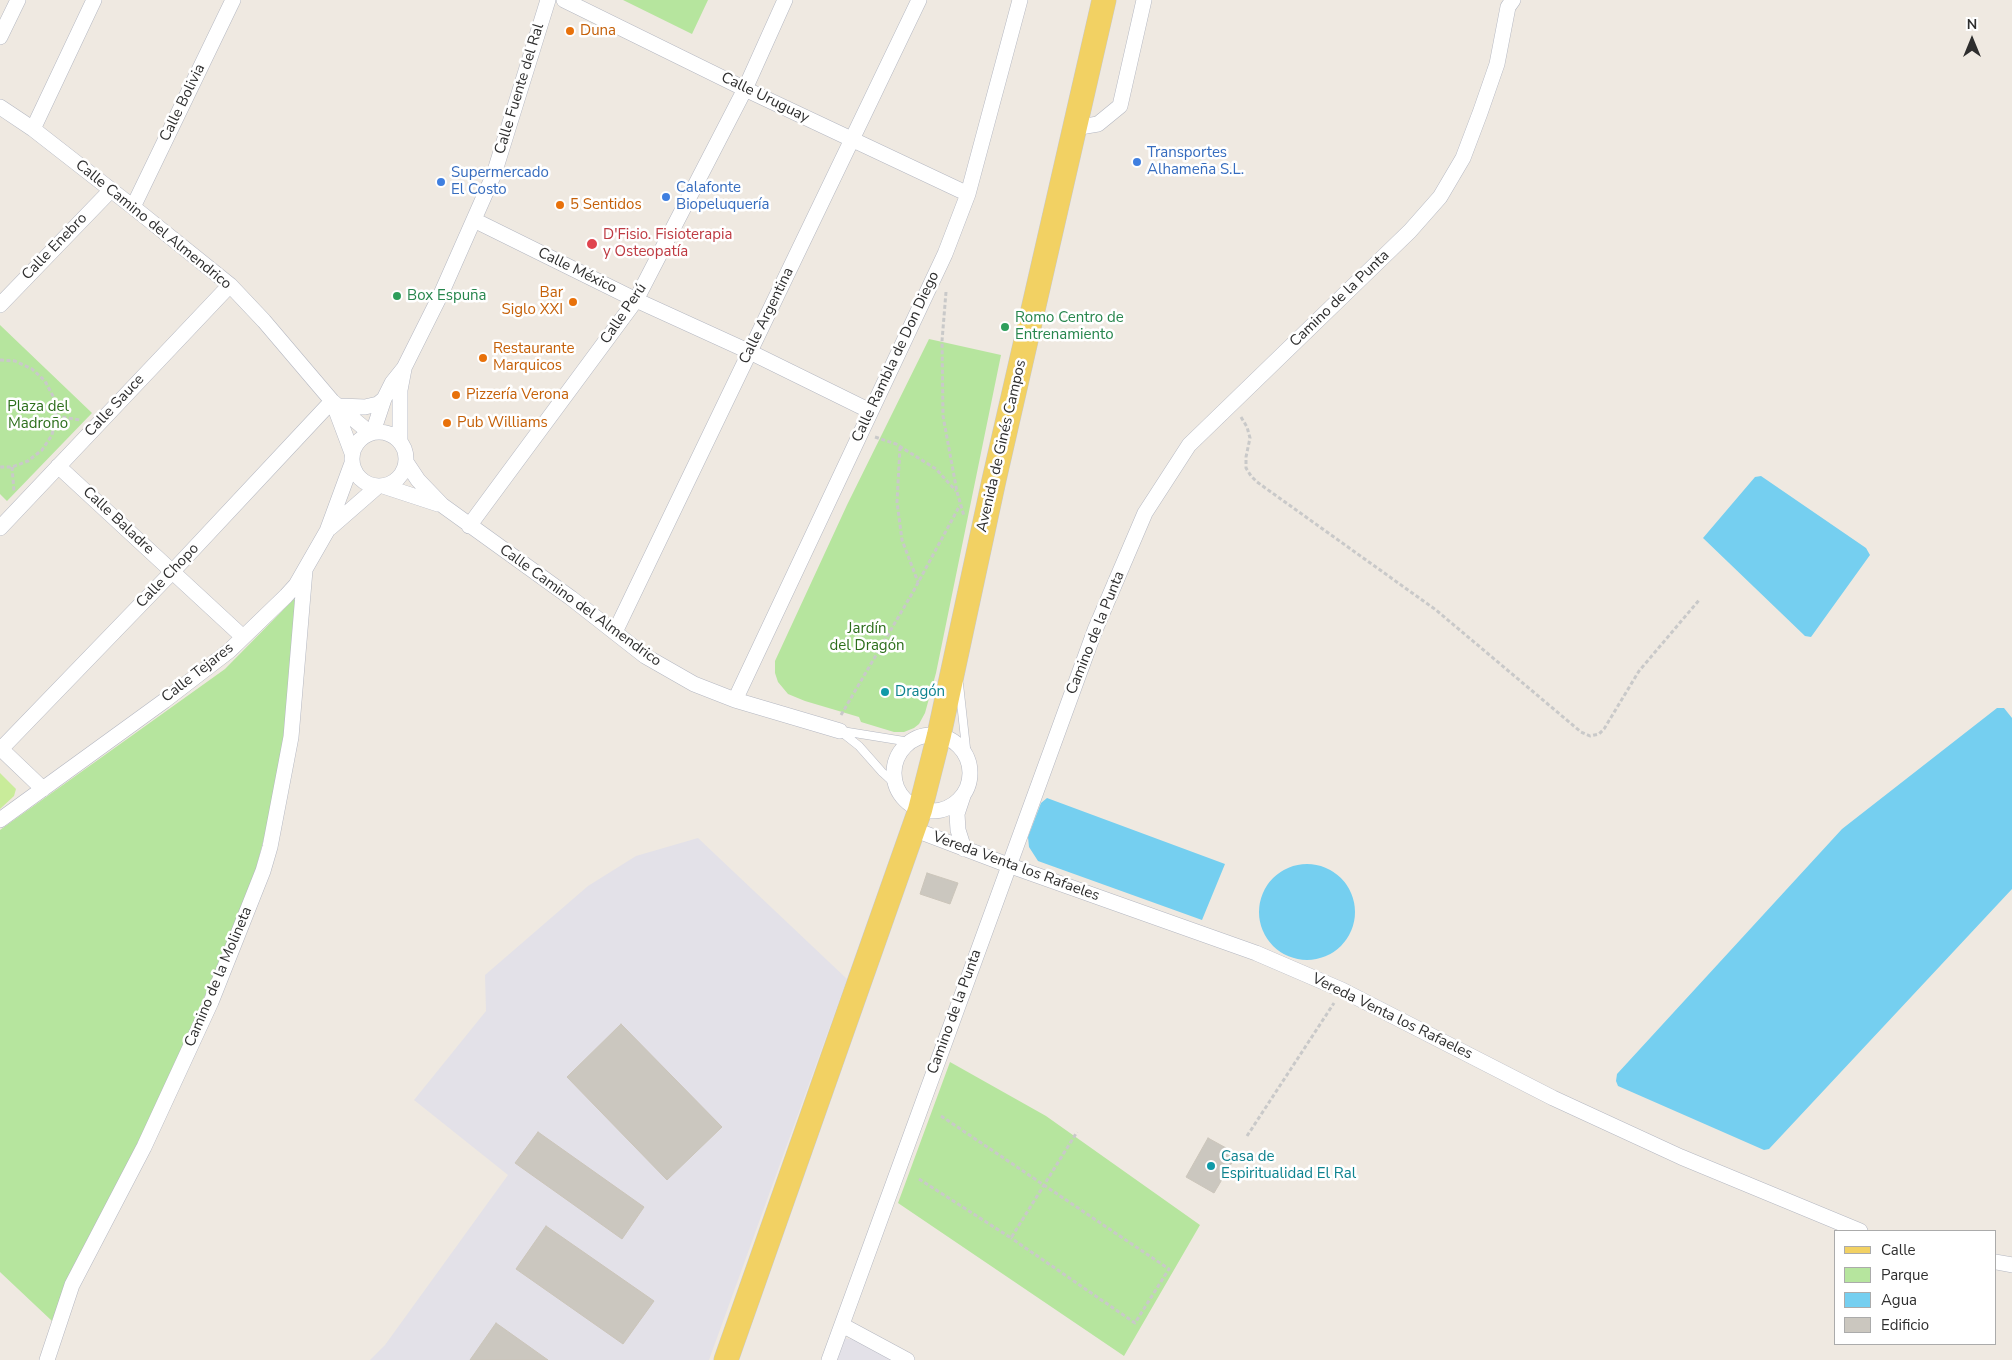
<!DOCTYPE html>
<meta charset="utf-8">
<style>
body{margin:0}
#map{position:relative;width:2012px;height:1360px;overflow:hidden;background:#efe9e1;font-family:"Nunito Sans",sans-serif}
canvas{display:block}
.legend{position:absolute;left:1834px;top:1230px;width:162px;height:115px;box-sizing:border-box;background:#fff;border:1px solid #ababab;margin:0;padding:6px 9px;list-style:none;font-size:15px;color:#2e2e2e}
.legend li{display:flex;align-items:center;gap:10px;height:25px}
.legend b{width:25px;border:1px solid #ababab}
.north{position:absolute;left:1947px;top:15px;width:50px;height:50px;-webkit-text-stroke:4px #fff;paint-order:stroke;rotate:0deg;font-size:14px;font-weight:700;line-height:20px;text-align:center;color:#2e2e2e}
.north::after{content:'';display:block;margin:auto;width:18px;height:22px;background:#2e2e2e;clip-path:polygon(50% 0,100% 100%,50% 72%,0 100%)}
</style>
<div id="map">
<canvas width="2012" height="1360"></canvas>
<ul class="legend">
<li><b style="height:6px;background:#f2d163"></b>Calle</li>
<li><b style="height:14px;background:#b6e59e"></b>Parque</li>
<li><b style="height:14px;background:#75cff0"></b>Agua</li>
<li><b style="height:14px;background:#cbc7bf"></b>Edificio</li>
</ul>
<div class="north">N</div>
</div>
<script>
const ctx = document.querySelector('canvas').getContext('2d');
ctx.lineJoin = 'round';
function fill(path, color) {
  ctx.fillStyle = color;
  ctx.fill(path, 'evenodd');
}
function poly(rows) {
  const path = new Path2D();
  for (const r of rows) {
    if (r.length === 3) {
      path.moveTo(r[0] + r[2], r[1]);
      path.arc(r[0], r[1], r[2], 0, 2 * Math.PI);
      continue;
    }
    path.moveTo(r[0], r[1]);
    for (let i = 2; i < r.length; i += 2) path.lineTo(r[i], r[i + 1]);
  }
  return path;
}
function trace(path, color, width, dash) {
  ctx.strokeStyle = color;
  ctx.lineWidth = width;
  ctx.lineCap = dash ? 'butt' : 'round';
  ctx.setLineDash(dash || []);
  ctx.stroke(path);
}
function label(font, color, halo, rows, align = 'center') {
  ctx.font = font + ' "Nunito Sans",sans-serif';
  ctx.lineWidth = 5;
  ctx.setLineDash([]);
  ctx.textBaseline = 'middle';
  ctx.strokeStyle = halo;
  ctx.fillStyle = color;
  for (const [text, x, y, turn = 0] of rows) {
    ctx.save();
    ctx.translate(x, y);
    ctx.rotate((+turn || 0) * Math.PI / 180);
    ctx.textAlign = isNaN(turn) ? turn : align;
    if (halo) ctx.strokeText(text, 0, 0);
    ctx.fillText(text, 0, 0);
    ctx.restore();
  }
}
fill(poly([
 [698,838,847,979,709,1360,370,1360,385,1345,508,1175,414,1100,486,1011,485,975,588,886,636,856],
 [845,1338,864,1342,895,1360,837,1360]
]), '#e3e1e8');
fill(poly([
 [623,0,708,0,692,34],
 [0,325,92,413,7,501,0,494],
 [929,339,1001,355,936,673,925,713,919,724,914,728,904,732,894,732,861,722,859,717,805,701,788,694,778,682,775,673,775,661,847,505],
 [294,599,298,603,285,742,272,807,256,869,237,920,190,1031,124,1174,61,1297,52,1321,0,1272,0,830,225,669],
 [950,1062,1046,1116,1200,1225,1124,1356,898,1203]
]), '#b6e59e');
fill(poly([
 [0,773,16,789,14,796,0,809]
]), '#c9ec9a');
fill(poly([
 [1761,476,1866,548,1870,555,1811,637,1805,636,1703,538,1755,477],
 [1997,708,2004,708,2012,718,2012,889,1769,1149,1764,1150,1618,1086,1616,1081,1617,1074,1842,829],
 [1047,798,1225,864,1202,920,1038,861,1029,847,1028,837,1041,803],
 [1307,912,48]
]), '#75cff0');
const building = poly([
 [927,873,958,883,950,904,920,894,927,873],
 [621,1024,722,1127,667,1180,567,1077,621,1024],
 [538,1132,644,1207,622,1239,515,1163,538,1132],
 [1208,1138,1237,1154,1214,1193,1186,1177,1208,1138],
 [546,1226,654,1301,623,1344,516,1269,546,1226],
 [496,1323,548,1360,470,1360,496,1323]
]);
fill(building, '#cbc7bf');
trace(building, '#cbc5ba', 1);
const lane = poly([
 [959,684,967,757],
 [840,731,859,746,882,772,894,783],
 [842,731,910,742]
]);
const street = poly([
 [564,0,745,89,968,194],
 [0,37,18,0],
 [0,107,33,129,133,207,230,285,264,321,332,401,370,433],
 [1074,128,1098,124,1120,106,1144,0],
 [33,129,94,0],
 [133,207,233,0],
 [474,220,636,300,750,352,870,411],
 [0,305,111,190],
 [334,405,352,453],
 [339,406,365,407,378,404,384,399],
 [379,459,27],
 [373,432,384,399,392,383,404,368,441,294,494,174,548,0],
 [400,441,400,390,404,369],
 [406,462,418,480,442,505,571,598,645,656,694,684,735,700,840,731],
 [58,466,243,637],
 [383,486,438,504],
 [469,526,636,300,745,89,785,0],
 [0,528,230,285],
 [330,528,377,487],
 [615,632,919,0],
 [735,700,945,254,968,194,1020,0],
 [932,773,38],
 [0,748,43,789],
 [1,749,173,571,332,401],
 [963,796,957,814,958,830,964,849],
 [0,820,164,701,229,651,286,596,296,585,327,531,352,463],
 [913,829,1008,865,1256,953,1342,990,1553,1098,1681,1157,1860,1231],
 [1996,1262,2012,1265],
 [842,1325,907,1360],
 [47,1360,72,1285,144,1147,211,1002,263,871,270,847,291,737,305,570],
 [829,1360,1095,630,1145,513,1189,445,1410,231,1440,197,1463,158,1480,113,1497,64,1508,7,1513,0]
]);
const primary = poly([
 [726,1360,920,810,939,735,994,480,1104,0]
]);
trace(lane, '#b4b7c1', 9);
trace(street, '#b4b7c1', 16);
trace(primary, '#c9c9c9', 25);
trace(poly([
 [946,292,942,341,943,416,957,492,964,516],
 [0,360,15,361,32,369,45,381,54,398,56,416,52,435,42,450,28,461,12,467,0,467],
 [56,416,80,420],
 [1241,417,1247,427,1250,438,1246,457,1246,468,1251,476,1257,482,1436,610,1581,732,1590,736,1599,734,1604,729,1639,671,1700,599],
 [875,437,896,444,936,469,956,491],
 [900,447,897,502,902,540,918,582],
 [12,467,14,491],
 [841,715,913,592,960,505],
 [941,1116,1169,1269,1135,1323,1011,1238],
 [1247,1136,1334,1003],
 [919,1179,1011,1238,1077,1132]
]), '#c9c9c9', 3, [4, 2.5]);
trace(lane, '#fff', 8);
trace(street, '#fff', 15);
trace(primary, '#f2d163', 24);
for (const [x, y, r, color] of [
 [570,31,5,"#e8710a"],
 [1137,162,5,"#3f7fe0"],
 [441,182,5,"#3f7fe0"],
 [666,197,5,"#3f7fe0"],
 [560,205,5,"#e8710a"],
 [592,244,6,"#e0444e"],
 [397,296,5,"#2e9e5b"],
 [573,302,5,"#e8710a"],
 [1005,327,5,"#2e9e5b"],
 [483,358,5,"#e8710a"],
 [456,395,5,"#e8710a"],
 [447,423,5,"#e8710a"],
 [885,692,5,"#0f9aa8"],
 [1211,1166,5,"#0f9aa8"]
]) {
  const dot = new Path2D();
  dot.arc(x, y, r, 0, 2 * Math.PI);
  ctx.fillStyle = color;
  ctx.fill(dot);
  trace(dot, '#fff', 2);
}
label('15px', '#c56008', '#fff', [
 ["Duna",580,31],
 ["5 Sentidos",570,205],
 ["Bar",563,293,"right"],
 ["Siglo XXI",563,310,"right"],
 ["Restaurante",493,349],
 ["Marquicos",493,366],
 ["Pizzería Verona",466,395],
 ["Pub Williams",457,423]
], 'left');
label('15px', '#2e2e2e', '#fff', [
 ["Calle Fuente del Ral",520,89,-73],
 ["Calle Uruguay",765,98,26],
 ["Calle Bolivia",183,103,-64],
 ["Calle Camino del Almendrico",153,225,39],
 ["Calle Enebro",55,247,-46],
 ["Calle México",577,271,26],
 ["Camino de la Punta",1340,299,-44],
 ["Calle Perú",624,314,-56],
 ["Calle Argentina",767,316,-64],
 ["Calle Rambla de Don Diego",896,357,-65],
 ["Calle Sauce",115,406,-47],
 ["Avenida de Ginés Campos",1002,446,-77],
 ["Calle Baladre",118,521,43],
 ["Calle Chopo",168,576,-46],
 ["Calle Camino del Almendrico",580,606,36],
 ["Camino de la Punta",1096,633,-68],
 ["Calle Tejares",198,673,-38],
 ["Vereda Venta los Rafaeles",1016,867,20],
 ["Camino de la Molineta",219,977,-67],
 ["Camino de la Punta",955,1012,-70],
 ["Vereda Venta los Rafaeles",1392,1017,26]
]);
label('15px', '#366cbe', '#fff', [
 ["Transportes",1147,153],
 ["Alhameña S.L.",1147,170],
 ["Supermercado",451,173],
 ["El Costo",451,190],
 ["Calafonte",676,188],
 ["Biopeluquería",676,205]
], 'left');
label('15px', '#be3a42', '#fff', [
 ["D'Fisio. Fisioterapia",603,235],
 ["y Osteopatía",603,252]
], 'left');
label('15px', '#27864d', '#fff', [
 ["Box Espuña",407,296],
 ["Romo Centro de",1015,318],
 ["Entrenamiento",1015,335]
], 'left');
label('15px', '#2c6e1b', '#fff', [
 ["Plaza del",38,407],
 ["Madroño",38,424],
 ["Jardín",867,629],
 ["del Dragón",867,646]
]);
label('15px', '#0d838f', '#fff', [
 ["Dragón",895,692],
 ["Casa de",1221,1157],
 ["Espiritualidad El Ral",1221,1174]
], 'left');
</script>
